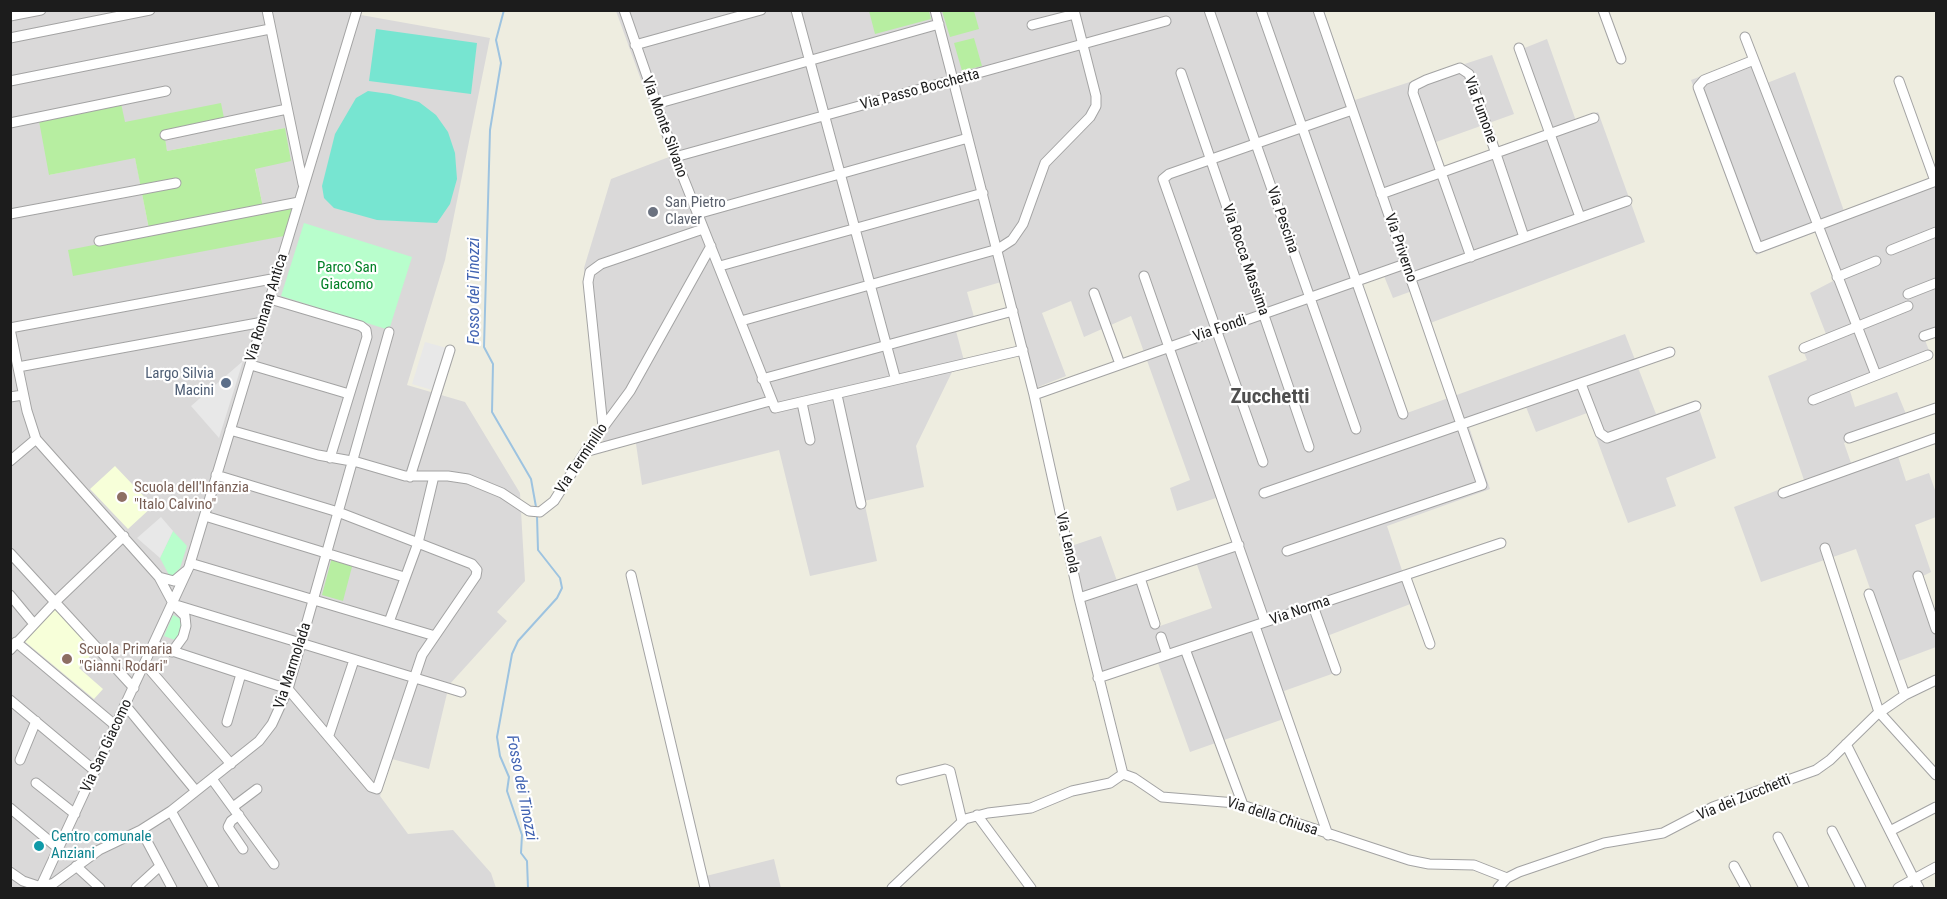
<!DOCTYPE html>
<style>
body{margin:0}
#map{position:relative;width:1947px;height:899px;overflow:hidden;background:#eeede0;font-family:"Roboto Condensed",sans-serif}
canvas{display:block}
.frame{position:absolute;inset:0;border:12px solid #1c1c1c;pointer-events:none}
</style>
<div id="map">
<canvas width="1947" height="899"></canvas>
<div class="frame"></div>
</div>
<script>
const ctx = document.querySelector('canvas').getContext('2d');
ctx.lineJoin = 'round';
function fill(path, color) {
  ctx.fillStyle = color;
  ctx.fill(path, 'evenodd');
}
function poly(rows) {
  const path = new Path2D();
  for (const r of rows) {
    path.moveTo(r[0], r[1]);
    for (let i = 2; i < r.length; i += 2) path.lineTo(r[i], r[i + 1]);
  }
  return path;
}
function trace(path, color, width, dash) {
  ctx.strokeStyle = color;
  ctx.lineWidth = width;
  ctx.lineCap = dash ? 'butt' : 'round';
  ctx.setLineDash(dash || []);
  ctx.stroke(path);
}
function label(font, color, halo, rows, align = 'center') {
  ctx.font = font + ' "Roboto Condensed",sans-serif';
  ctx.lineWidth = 4.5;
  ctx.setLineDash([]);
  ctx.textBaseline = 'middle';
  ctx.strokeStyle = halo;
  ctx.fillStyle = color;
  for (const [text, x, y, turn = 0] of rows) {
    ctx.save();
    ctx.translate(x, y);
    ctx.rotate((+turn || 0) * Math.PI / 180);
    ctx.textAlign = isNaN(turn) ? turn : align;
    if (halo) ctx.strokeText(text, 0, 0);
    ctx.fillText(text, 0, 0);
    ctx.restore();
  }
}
fill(poly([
 [10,11,362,11,361,15,490,38,445,260,407,385,465,402,520,493,525,581,497,612,507,621,449,685,429,769,392,759,380,796,408,834,453,830,491,873,496,888,11,888],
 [121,104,124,122,163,132,167,151,285,128,255,168,264,212,68,250,150,234,135,157,49,175],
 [616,11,1324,11,1355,100,1492,55,1514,114,1436,142,1445,167,1545,130,1517,51,1547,39,1576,121,1598,112,1645,242,1425,325,1412,291,1393,298,1384,276,1362,284,1407,413,1625,334,1656,414,1696,400,1716,458,1666,478,1676,506,1628,523,1587,413,1536,432,1526,407,1469,427,1490,489,1387,526,1413,603,1327,636,1340,671,1284,691,1292,716,1190,752,1158,663,1097,683,1065,548,1101,536,1117,581,1141,574,1160,626,1212,608,1194,556,1235,542,1219,497,1177,511,1170,488,1190,480,1131,316,1084,337,1071,301,1042,313,1066,376,1028,391,1001,282,967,292,976,324,956,331,966,368,952,372,916,446,924,487,864,501,877,561,810,576,779,450,642,485,635,437,603,444,584,268,611,179,669,157],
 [1756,55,1767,83,1795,72,1845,214,1936,178,1936,335,1925,340,1931,356,1849,388,1855,407,1897,392,1908,419,1844,443,1851,463,1895,447,1906,481,1929,473,1936,493,1936,517,1915,525,1931,572,1923,576,1936,613,1936,647,1896,662,1856,549,1761,582,1734,507,1804,480,1768,376,1807,360,1801,345,1826,334,1810,293,1835,280,1816,232,1756,255,1691,80],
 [774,859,781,888,700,888,698,878]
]), '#dad9d9');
fill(poly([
 [115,466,153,506,128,529,90,489],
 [56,608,95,651,79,668,103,689,94,699,23,640]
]), '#f7ffd9');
fill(poly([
 [869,11,929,11,931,19,875,34],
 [942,11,974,11,979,29,950,37],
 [974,38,982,66,962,71,954,43],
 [121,103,125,122,221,103,224,118,164,132,167,151,285,128,291,161,255,169,264,212,293,206,284,236,73,276,68,250,150,234,135,158,49,175,39,121],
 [332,557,353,563,343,601,322,595]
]), '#b7eea1');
fill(poly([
 [304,223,412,257,389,330,281,296],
 [173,531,187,546,180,568,173,575,169,575,160,558],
 [173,615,181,619,184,626,179,638,175,640,164,636]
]), '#b8fecc');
fill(poly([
 [376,29,477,43,471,94,369,81],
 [368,91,390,94,419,102,436,115,448,132,455,153,457,179,450,204,437,223,377,220,334,208,324,198,322,186,335,134,356,98]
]), '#77e5d1');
fill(poly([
 [425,342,454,350,442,393,412,384],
 [243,361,219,438,191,406],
 [161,517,173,531,160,558,137,538]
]), '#e8e8e8');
trace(poly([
 [504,10,496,40,501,63,490,130,484,347,493,364,492,412,531,479,536,507],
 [528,888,527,861,521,853,522,835,507,791,509,777,500,756,497,737,512,654,518,641,557,598,562,588,560,578,538,550,537,516]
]), '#9dc3e0', 2);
const minor = poly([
 [267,10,303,184],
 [624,10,675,157,775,408,1023,350],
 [796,10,895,377],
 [935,10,1034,395,1079,598,1123,774],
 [1209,10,1356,429],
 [1261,10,1403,414],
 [1603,10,1621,59],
 [10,16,41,10],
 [1032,25,1075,14],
 [1745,37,1876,375],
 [10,38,150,10],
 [635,45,761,10],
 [1519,48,1580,217],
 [1754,60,1704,80,1698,87,1758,248,1936,181],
 [1181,73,1309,447],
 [10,81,270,29],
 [1899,81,1935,181],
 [656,104,939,24],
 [10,123,166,91],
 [165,135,287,109],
 [675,157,1166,21],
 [1381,194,1594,118],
 [10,214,176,183],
 [697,214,968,138],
 [99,241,299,202],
 [1891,250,1936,232],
 [1471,257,1413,93,1414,86,1426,80,1460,68,1469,74,1524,237],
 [720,266,983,193],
 [1144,276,1265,622],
 [1837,277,1876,261],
 [1410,278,1627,201],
 [1094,293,1120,364],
 [1908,294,1936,283],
 [270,299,361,326,366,330,367,337,330,458],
 [741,321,998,249,1012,240,1023,224,1045,163,1090,117,1096,106,1096,96,1074,10],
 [10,328,277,278],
 [10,329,27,411,36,439,159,577,174,605,185,616,186,626,183,637,172,652],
 [1924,336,1936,332],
 [1804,348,1908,306],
 [251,365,349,394],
 [18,367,263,322],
 [762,379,1013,311],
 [1581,384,1600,433,1607,438,1696,406],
 [837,395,861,504],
 [1034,395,1405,264],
 [10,397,23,395],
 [1813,400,1928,355],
 [802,403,810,440],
 [603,427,588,282,590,272,601,264,703,229],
 [230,430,318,455,357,462,405,476,448,476,468,479,502,493,529,511,540,512,554,501,585,452,630,391,711,246],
 [1849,438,1936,408],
 [585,452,770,401],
 [10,461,36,439],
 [1263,462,1163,179,1169,174,1352,110],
 [410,477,450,350],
 [1264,493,1670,352],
 [1783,493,1936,438],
 [205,516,404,577],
 [1825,548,1879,712,1936,775],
 [1287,551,1482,485,1318,10],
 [10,553,134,688],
 [190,563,435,636],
 [631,575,705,888],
 [1405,575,1430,644],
 [1918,576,1936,629],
 [159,577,174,581,186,571],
 [1140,578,1155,624],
 [1869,594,1905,695],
 [10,595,34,624],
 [1079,598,1239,545],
 [176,605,461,692],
 [1313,606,1336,670],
 [389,622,418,543,434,476],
 [1255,626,1328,835],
 [1161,637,1167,655],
 [16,642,116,726],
 [154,645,288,689,371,787,377,789,422,655,476,576,477,570,472,564,418,543,338,512,216,475],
 [1185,649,1243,805],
 [10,650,55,602,124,536],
 [145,664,231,764],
 [1098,678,1501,543],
 [10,700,95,771],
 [126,706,196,791],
 [227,722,241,674],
 [329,735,354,660],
 [1846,744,1914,879,1898,888],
 [20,760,36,721],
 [212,779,274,864],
 [901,780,945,769,950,771,962,821],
 [36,783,75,814],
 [233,807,257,789],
 [10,808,59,849],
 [171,811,214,888],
 [239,815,231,821,228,827,243,849],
 [977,815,1031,888],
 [141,830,172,888],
 [1832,831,1861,888],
 [1890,831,1936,807],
 [1778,837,1804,888],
 [76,866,100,888],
 [1734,866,1746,888],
 [10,872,23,881,41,887],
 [41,887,54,883,99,850,141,830,171,811,259,741,272,724,288,689,389,332],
 [40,888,189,567,357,10],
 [136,888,160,866],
 [892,888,965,819,988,813,1031,808,1072,791,1110,783,1123,774,1134,778,1162,797,1236,803,1409,860,1429,864,1474,865,1507,878],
 [1498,888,1507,878,1519,872,1604,843,1663,833,1713,807,1816,770,1830,760,1876,715,1905,695,1936,680],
 [1919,888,1914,879,1936,867]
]);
trace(minor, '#a3a3a3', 11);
trace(minor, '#fff', 9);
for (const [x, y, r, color] of [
 [653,212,6,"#6b7280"],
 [226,383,6,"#5c6f8a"],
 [122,497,6,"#8d6e63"],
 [67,659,6,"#8d6e63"],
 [39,846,6,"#0f9aa8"]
]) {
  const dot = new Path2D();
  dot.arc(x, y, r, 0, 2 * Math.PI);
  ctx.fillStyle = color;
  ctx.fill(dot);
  trace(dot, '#fff', 2);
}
label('15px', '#1c1c1c', '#fff', [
 ["Via Passo Bocchetta",920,90,-15],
 ["Via Fumone",1480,110,70],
 ["Via Monte Silvano",664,127,70],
 ["Via Pescina",1282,220,71],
 ["Via Priverno",1400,248,71],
 ["Via Rocca Massima",1245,260,71],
 ["Via Romana Antica",267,308,-73],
 ["Via Fondi",1220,329,-19],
 ["Via Terminillo",582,459,-56],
 ["Via Lenola",1067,543,77],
 ["Via Norma",1300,611,-19],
 ["Via Marmolada",293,666,-72],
 ["Via San Giacomo",107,746,-65],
 ["Via dei Zucchetti",1744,798,-22],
 ["Via della Chiusa",1272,817,18]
]);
label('15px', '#5b616d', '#fff', [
 ["San Pietro",665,203],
 ["Claver",665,220]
], 'left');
label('15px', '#038127', '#fff', [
 ["Parco San",347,268],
 ["Giacomo",347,285]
]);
label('15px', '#4e5e75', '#fff', [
 ["Largo Silvia",214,374],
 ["Macini",214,391]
], 'right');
label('15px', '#785e54', '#fff', [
 ["Scuola dell'Infanzia",134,488],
 ["\"Italo Calvino\"",134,505],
 ["Scuola Primaria",79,650],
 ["\"Gianni Rodari\"",79,667]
], 'left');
label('15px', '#0d838f', '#fff', [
 ["Centro comunale",51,837],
 ["Anziani",51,854]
], 'left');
label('italic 16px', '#4163b2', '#fff', [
 ["Fosso dei Tinozzi",475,291,-90],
 ["Fosso dei Tinozzi",521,788,79]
]);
label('bold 21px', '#4f4f4f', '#fff', [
 ["Zucchetti",1270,398]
]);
</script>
